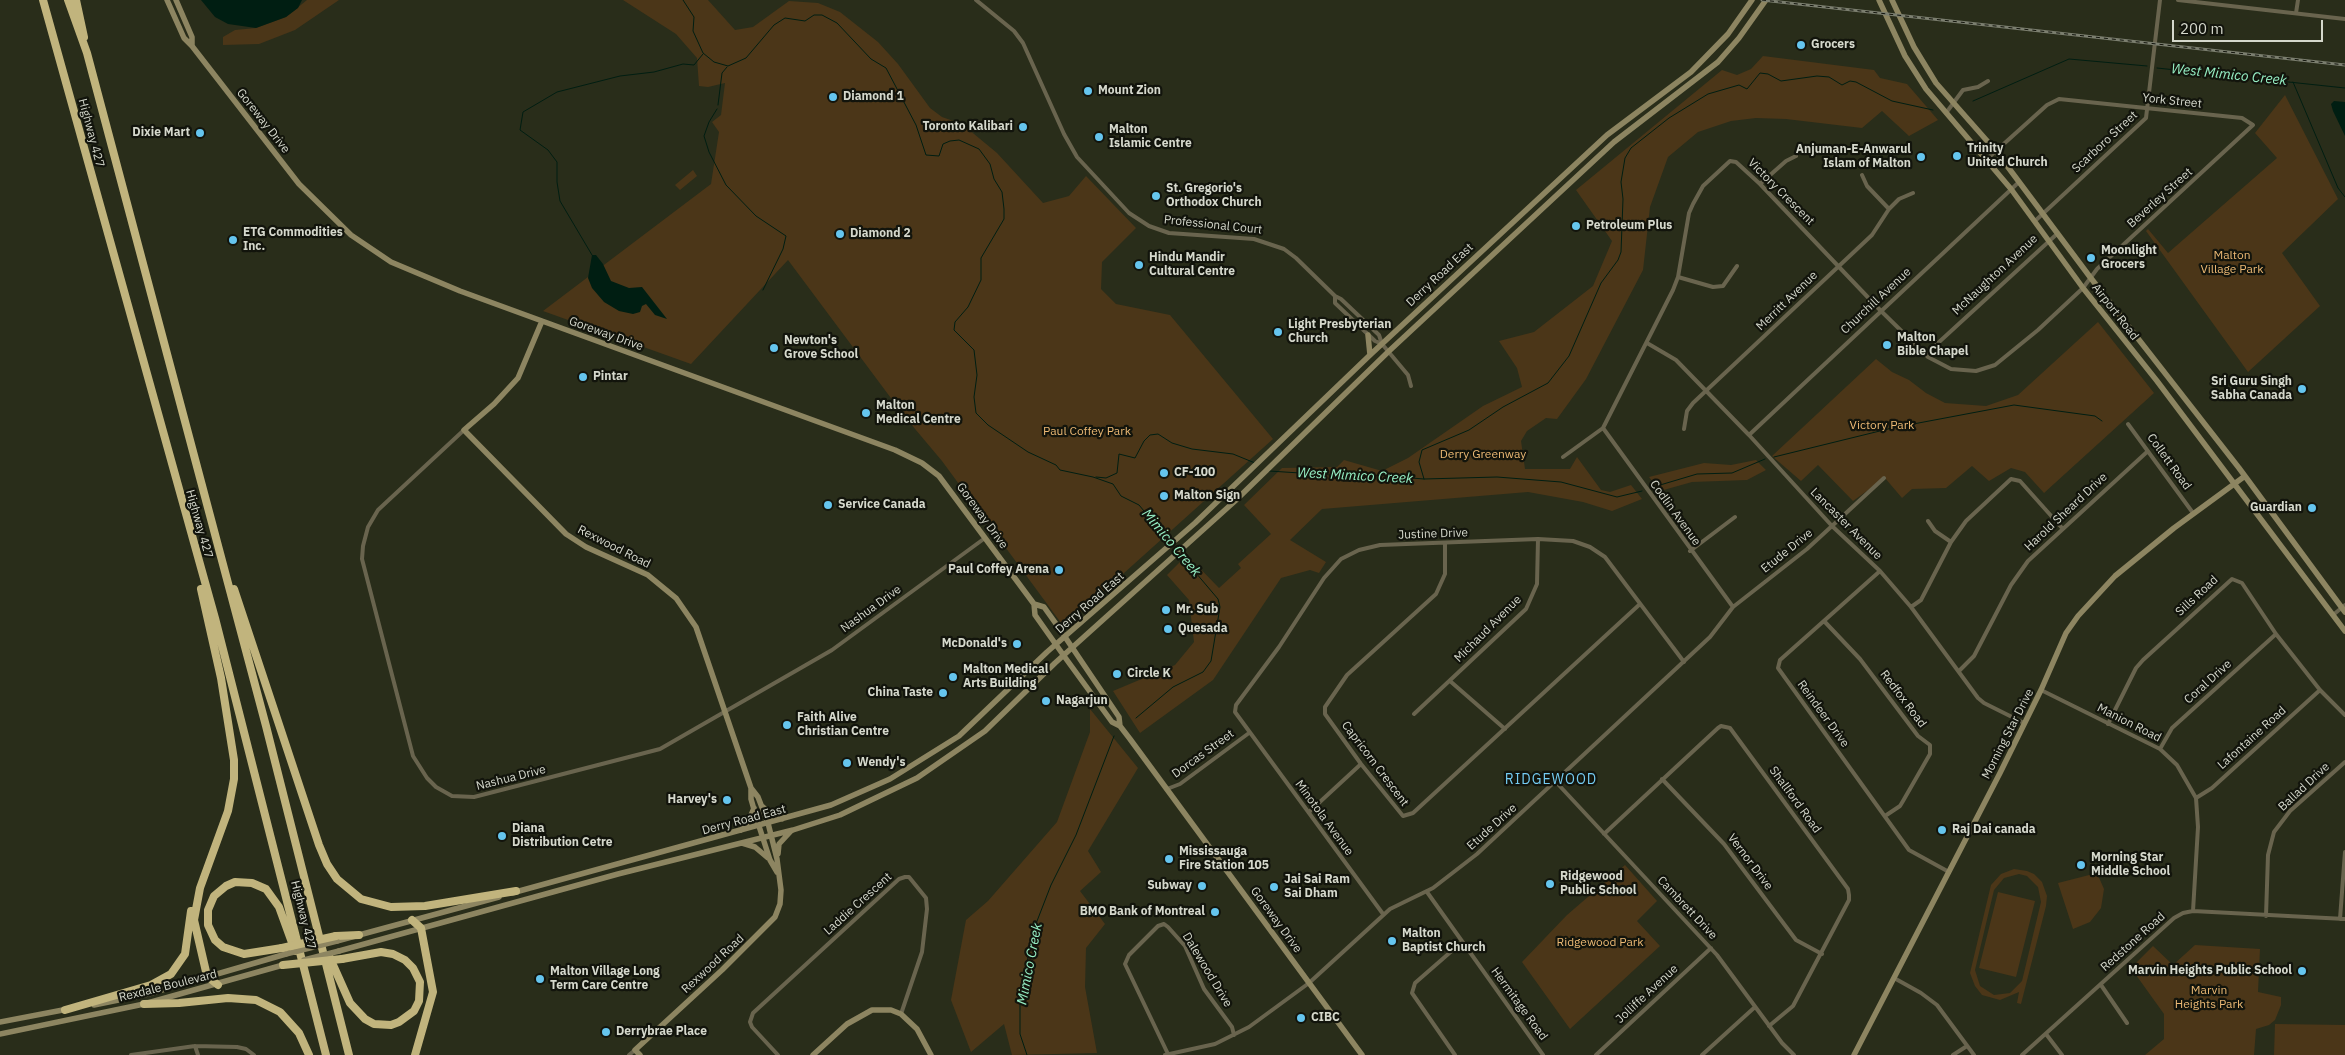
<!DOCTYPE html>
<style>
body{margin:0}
#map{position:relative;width:2345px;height:1055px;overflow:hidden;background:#292d1a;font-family:"IBM Plex Sans",sans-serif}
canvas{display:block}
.scale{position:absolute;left:2172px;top:20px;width:151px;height:22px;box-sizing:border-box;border:2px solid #d5d8cc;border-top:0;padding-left:6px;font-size:15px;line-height:18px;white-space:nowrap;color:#d5d8cc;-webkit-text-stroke:4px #12140c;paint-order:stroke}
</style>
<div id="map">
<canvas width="2345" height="1055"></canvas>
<div class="scale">200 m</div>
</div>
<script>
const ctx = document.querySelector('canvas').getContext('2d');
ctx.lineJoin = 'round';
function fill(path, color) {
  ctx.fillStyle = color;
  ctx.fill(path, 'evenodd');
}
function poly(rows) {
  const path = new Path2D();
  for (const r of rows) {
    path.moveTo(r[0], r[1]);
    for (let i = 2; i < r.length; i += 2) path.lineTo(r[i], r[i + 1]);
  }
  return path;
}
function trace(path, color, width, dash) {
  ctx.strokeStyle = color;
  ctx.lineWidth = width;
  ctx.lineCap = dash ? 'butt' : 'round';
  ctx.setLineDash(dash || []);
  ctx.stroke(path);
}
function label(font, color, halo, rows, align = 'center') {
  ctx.font = font + ' "IBM Plex Sans",sans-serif';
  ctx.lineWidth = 4.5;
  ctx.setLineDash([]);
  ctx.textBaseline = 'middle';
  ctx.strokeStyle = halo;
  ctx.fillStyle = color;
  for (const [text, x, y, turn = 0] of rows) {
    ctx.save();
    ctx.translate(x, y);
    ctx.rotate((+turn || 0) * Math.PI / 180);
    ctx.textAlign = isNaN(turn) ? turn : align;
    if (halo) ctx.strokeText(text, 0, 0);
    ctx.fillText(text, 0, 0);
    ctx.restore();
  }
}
fill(poly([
 [307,0,339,0,295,30,259,44,223,45,223,37,235,30,256,28,286,17],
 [623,0,708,0,735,30,753,27,789,1,818,3,840,12,878,42,898,64,930,108,942,117,962,124,997,153,1043,203,1069,196,1086,176,1136,228,1102,262,1101,289,1116,304,1170,315,1273,439,1064,627,942,461,905,417,788,260,691,364,543,311,711,184,719,132,712,122,721,115,725,83,708,87,699,86,697,58,676,34],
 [1763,56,1874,70,1880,78,1907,84,1938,120,1909,136,1882,111,1862,128,1786,119,1756,118,1731,121,1698,132,1668,157,1650,207,1643,270,1586,379,1557,419,1546,418,1527,431,1521,441,1525,469,1570,469,1577,457,1601,490,1610,492,1631,485,1642,499,1612,511,1583,502,1528,492,1322,509,1290,540,1326,562,1319,573,1310,570,1281,578,1213,680,1140,733,1113,691,1175,665,1194,642,1189,600,1167,575,1187,555,1219,588,1241,568,1238,564,1271,534,1244,505,1282,468,1337,467,1344,460,1382,471,1408,458,1483,406,1522,387,1517,368,1499,341,1534,332,1593,286,1612,241,1576,190,1722,70,1737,75,1751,69],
 [2285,95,2338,199,2282,253,2320,306,2248,372,2146,231,2148,229,2168,253,2277,158,2255,133],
 [693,170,697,176,680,190,675,185],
 [2098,322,2154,393,2044,493,2025,472,2011,468,1989,481,1972,466,1946,488,1912,489,1902,498,1885,478,1853,501,1818,465,1801,481,1772,456,1876,359,1892,372,1909,380,1926,393,1945,403,1986,406,2018,395],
 [1756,460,1766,470,1747,480,1692,482,1660,491,1649,477,1704,463,1731,465],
 [1090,709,1138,768,1088,851,1101,872,1080,891,1105,924,1086,948,1085,987,1097,1053,1012,1055,1004,1024,971,1052,951,1000,966,920,988,901,1057,822,1090,732],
 [1625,865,1657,901,1637,921,1660,946,1570,1029,1522,962,1567,915],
 [2014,869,2027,871,2034,874,2042,882,2047,896,2046,906,2021,1004,2017,1003,2019,992,2000,1000,1982,995,1975,986,1970,973,1991,885,2001,874],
 [2019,874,2027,876,2038,887,2041,902,2022,981,2010,993,1994,995,1980,986,1975,970,1994,890,2004,878],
 [2097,873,2104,889,2101,908,2090,922,2073,929,2058,883],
 [1998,892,2035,901,2016,977,1979,968],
 [2195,945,2260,949,2258,992,2281,997,2281,1005,2275,1020,2269,1025,2256,1029,2254,1055,2145,1055,2164,1039,2164,1014,2131,968,2153,946,2173,965],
 [2275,1024,2345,1025,2345,1055,2274,1055]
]), '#4b3618');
fill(poly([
 [201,0,302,0,298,8,286,17,256,28,228,24,215,17],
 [2334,101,2345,102,2345,136,2333,111,2331,104],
 [592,255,596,255,603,264,611,281,629,288,642,287,667,319,655,315,646,304,642,306,640,312,633,314,619,311,604,302,592,288,588,278]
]), '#001e12');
trace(poly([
 [683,0,694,17,693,31,703,53,714,62,728,66,746,58,774,25,785,18,805,21,814,15,822,15,837,23,871,59,886,68,916,125,926,155,939,156,943,144,950,141,959,140,979,149,990,164,994,179,1002,192,1004,209,1004,219,981,258,981,280,968,307,955,322,954,330,974,350,977,375,974,397,976,413,988,425,1028,452,1056,465,1060,470,1093,477,1113,484,1121,496,1139,505,1170,542],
 [2157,68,2345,88],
 [2293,82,2338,188,2345,197],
 [1973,101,2069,59,2147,66],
 [718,105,722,73,727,67],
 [717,109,709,122,704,136,709,152,726,185,756,216,786,236,783,249,763,290],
 [592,255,560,201,557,182,557,162,548,150,520,130,523,112,557,92,620,76,654,72,683,64,694,65,703,54],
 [1774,457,1892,428,2014,405,2095,416,2102,421],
 [1269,471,1331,475,1361,474,1424,479,1497,477,1561,482,1617,497,1642,491],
 [1096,477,1106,478,1117,473,1119,454,1135,458,1144,441,1150,435,1158,434,1172,443,1192,449,1233,454,1255,463],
 [1424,479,1419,462,1422,450,1469,430,1503,407,1548,383,1569,356,1601,283,1618,260,1621,252,1623,199,1621,182,1625,158,1631,148,1669,118,1708,94,1739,85,1747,89,1760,73,1768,74,1781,81,1817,76,1829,77,1842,85,1850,81,1856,82,1892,101,1933,110],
 [1650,488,1697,474,1732,473,1765,459],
 [1136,718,1173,687,1203,672,1211,661,1220,607,1218,599,1179,553],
 [1027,1055,1020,1034,1020,1004,1032,934,1051,885,1076,835,1114,736]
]), '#001e12', 1);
trace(poly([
 [976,0,1014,31,1023,43,1064,134,1077,157,1129,213,1149,226,1169,233,1254,239,1284,249,1296,258,1335,296,1341,299,1379,335,1382,344,1408,375,1411,386],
 [2178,0,2345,19],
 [2296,13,2298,0],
 [1946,113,1963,90,1978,87,1988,81],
 [1862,175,1867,186,1889,209],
 [1760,184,1786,161,1796,156],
 [2035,221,2146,118,2160,0],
 [1678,277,1713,287,1723,286,1737,266],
 [1335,296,1335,303,1375,341,1382,344],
 [1647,343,1676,360,1749,435,1832,526,1880,571,1911,607,1978,698,1984,703,2024,723],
 [1926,354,2058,233],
 [2128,424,2193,513],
 [1603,428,1733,607],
 [1684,429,1687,411,1693,403,1872,235,1889,209,1899,199,1913,193],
 [464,430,378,510,368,527,363,546,362,559,413,756,427,778,436,787,452,796,474,797,660,749,832,650,985,538],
 [1749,435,2019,182],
 [1563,457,1603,428,1673,290,1678,277,1689,213,1693,204,1703,186,1730,161,1736,162,1760,184,1880,310,1928,357,1951,369,1976,371,1995,365,2038,330,2083,288,2097,269,2253,125,2242,118,2059,99,2047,105,1987,159],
 [1928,521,1935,531,1951,542],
 [1445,543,1445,574,1436,594,1347,675,1325,707,1325,714,1361,764,1403,816,1413,813,1640,604],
 [1690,551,1735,517],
 [1880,571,1780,660,1778,668,1909,850,1949,872],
 [1911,607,1921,600,1951,542,1966,521,2011,479,2020,481,2062,528],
 [2333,615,2345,605],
 [1824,621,1860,659,1918,736,1930,745,1930,754,1903,801,1900,806,1885,816],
 [1959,671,1974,656,2011,585,2028,561,2148,451],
 [1450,681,1505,729],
 [2041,690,2160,749,2177,765,2196,798,2198,827,2193,911],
 [1414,714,1526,609,1537,584,1538,539],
 [2108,724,2136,668,2143,660,2232,579,2242,583,2276,634,2320,690,2345,715],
 [2160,749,2172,728,2276,634],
 [1662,779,1724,844,1796,940,1822,954],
 [1556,782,1717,955,1782,1043,1794,1055],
 [1167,789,1180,784,1249,733],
 [2196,798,2212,788,2320,690],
 [1309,812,1361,764],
 [1604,834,1718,728,1721,726,1730,728,1848,889,1849,895,1849,900,1793,1006,1769,1026],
 [1427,892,1543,1055],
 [1383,914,1235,712,1236,705,1279,647,1324,578,1341,559,1359,550,1380,545,1538,539,1573,541,1590,547,1605,557,1684,662],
 [2266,916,2268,855,2274,832,2290,811,2345,762],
 [2340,919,2345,852],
 [1894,978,1921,993,1937,1005,1974,1055],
 [2101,985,2127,1023],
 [2046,1034,2062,1055],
 [195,1046,198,1055],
 [1168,1054,1125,964,1129,955,1158,926,1164,924,1168,927,1185,946,1204,989,1232,1027,1234,1035],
 [131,1055,195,1046,237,1047,246,1049,254,1055],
 [629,1055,635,1050],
 [778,1055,752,1027,750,1022,753,1013,899,879,905,877,909,877,926,898,927,909,922,952,901,1014],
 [1165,1055,1215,1044,1249,1027,1309,983,1390,909,1433,888,1477,854,1710,637,1733,607,1807,549,1884,478],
 [1455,1055,1412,993,1415,983,1462,942],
 [1596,1055,1711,948],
 [1702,1055,1755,1007],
 [1953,1055,1967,1046],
 [2022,1055,2174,918,2183,913,2193,911,2345,919]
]), '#69644e', 4);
trace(poly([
 [167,0,184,38,192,46,299,184,351,235,391,262,460,291,895,450,922,463,939,476,1034,604,1035,615,1064,656,1112,722,1120,726,1130,739,1362,1055],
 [176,0,192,37,192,46],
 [1879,0,1905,56,1926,89,2011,189,2083,288,2157,381,2345,631],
 [1892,0,1914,47,1936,83,1996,151,2090,277,2239,468,2345,612],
 [542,321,518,378,494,404,464,430,566,534,586,547,648,575,676,598,696,627,751,788,758,797,768,823,777,859,781,890,780,904,775,917,722,970,635,1050,640,1055],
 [1368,335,1370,355],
 [1034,604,1044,607,1059,628,1119,717,1120,726],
 [751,788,751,799,757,820,770,860,777,872],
 [763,807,773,816,782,819],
 [741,830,749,820,754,808],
 [742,843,755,847,768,858],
 [778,854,779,844,791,831],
 [512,893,831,805,890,779,959,736,1047,652,1195,523,1370,355,1607,135,1691,72,1728,34,1752,0],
 [337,941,499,897],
 [339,951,618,874,793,830,840,815,917,778,985,731,1055,663,1235,501,1388,352,1614,142,1718,62,1739,38,1766,0],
 [94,1005,148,994,286,954],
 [0,1022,68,1009],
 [0,1034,144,1004,283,965],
 [813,1055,847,1024,872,1010,891,1010,901,1014,917,1029,931,1055],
 [1854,1055,2000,773,2041,690,2066,633,2078,616,2115,576,2174,528,2245,476]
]), '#8d8561', 5.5);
trace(poly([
 [43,0,215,618,326,1055],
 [68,0,87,53,266,726,349,1055],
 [76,0,84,37],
 [201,589,221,678,234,760,234,779,228,811,200,888,194,920,207,976,218,985],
 [234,589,319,845,327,864,337,879,361,899,391,907,425,906,516,891],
 [412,920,421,928,433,992,415,1055],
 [336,936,359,935],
 [282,948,244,954,223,947,215,940,208,925,208,910,214,896,226,886,235,882,252,883,266,889,279,907,295,951],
 [329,956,350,1003,365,1019,374,1024,391,1025,399,1022,414,1011,419,1001,420,982,413,968,405,960,393,954,381,952,342,959],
 [144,1004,179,1003,228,998,256,1000,280,1012,299,1033,309,1055],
 [65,1010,151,985,171,974,185,954,191,911]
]), '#c1b47d', 8);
const rail = poly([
 [1762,0,2345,65]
]);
trace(rail, '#7b7e6f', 3);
trace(rail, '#12140c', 1, [4]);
trace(poly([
 [286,954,337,941],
 [304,960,339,951]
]), '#8d8561', 5.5);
trace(poly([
 [282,948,336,936],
 [283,965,342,959]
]), '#c1b47d', 8);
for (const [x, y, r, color] of [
 [1801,45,5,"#65c5ee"],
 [1088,91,5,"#65c5ee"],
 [833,97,5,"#65c5ee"],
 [1023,127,5,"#65c5ee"],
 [200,133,5,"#65c5ee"],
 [1099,137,5,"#65c5ee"],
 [1957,156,5,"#65c5ee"],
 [1921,157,5,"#65c5ee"],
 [1156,196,5,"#65c5ee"],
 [1576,226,5,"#65c5ee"],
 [840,234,5,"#65c5ee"],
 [233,240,5,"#65c5ee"],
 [2091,258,5,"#65c5ee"],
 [1139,265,5,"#65c5ee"],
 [1278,332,5,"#65c5ee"],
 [1887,345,5,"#65c5ee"],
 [774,348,5,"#65c5ee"],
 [583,377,5,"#65c5ee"],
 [2302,389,5,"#65c5ee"],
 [866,413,5,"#65c5ee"],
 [1164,473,5,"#65c5ee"],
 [1164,496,5,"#65c5ee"],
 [828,505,5,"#65c5ee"],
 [2312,508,5,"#65c5ee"],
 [1059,570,5,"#65c5ee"],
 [1166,610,5,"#65c5ee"],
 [1168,629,5,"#65c5ee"],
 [1017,644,5,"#65c5ee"],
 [1117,674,5,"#65c5ee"],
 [953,677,5,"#65c5ee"],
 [943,693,5,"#65c5ee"],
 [1046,701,5,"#65c5ee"],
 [787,725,5,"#65c5ee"],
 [847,763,5,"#65c5ee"],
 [727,800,5,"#65c5ee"],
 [1942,830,5,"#65c5ee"],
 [502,836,5,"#65c5ee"],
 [1169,859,5,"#65c5ee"],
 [2081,865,5,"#65c5ee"],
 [1550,884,5,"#65c5ee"],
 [1202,886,5,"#65c5ee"],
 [1274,887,5,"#65c5ee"],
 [1215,912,5,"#65c5ee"],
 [1392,941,5,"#65c5ee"],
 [2302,971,5,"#65c5ee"],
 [540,979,5,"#65c5ee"],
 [1301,1018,5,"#65c5ee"],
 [606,1032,5,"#65c5ee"]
]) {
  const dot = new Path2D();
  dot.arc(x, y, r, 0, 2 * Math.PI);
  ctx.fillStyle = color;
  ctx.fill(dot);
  trace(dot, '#12140c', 2);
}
label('bold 12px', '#d5d8cc', '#12140c', [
 ["Grocers",1811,45],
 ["Mount Zion",1098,91],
 ["Diamond 1",843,97],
 ["Toronto Kalibari",1013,127,"right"],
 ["Malton",1109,130],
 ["Islamic Centre",1109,144],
 ["Dixie Mart",190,133,"right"],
 ["Trinity",1967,149],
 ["United Church",1967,163],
 ["Anjuman-E-Anwarul",1911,150,"right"],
 ["Islam of Malton",1911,164,"right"],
 ["St. Gregorio's",1166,189],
 ["Orthodox Church",1166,203],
 ["Petroleum Plus",1586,226],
 ["ETG Commodities",243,233],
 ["Inc.",243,247],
 ["Diamond 2",850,234],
 ["Moonlight",2101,251],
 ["Grocers",2101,265],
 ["Hindu Mandir",1149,258],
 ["Cultural Centre",1149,272],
 ["Light Presbyterian",1288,325],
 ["Church",1288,339],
 ["Malton",1897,338],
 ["Bible Chapel",1897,352],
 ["Newton's",784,341],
 ["Grove School",784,355],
 ["Pintar",593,377],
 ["Sri Guru Singh",2292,382,"right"],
 ["Sabha Canada",2292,396,"right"],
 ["Malton",876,406],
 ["Medical Centre",876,420],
 ["CF-100",1174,473],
 ["Malton Sign",1174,496],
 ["Service Canada",838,505],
 ["Guardian",2302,508,"right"],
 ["Paul Coffey Arena",1049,570,"right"],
 ["Mr. Sub",1176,610],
 ["Quesada",1178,629],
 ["McDonald's",1007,644,"right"],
 ["Malton Medical",963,670],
 ["Arts Building",963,684],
 ["Circle K",1127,674],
 ["China Taste",933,693,"right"],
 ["Nagarjun",1056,701],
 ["Faith Alive",797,718],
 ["Christian Centre",797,732],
 ["Wendy's",857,763],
 ["Harvey's",717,800,"right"],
 ["Diana",512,829],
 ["Distribution Cetre",512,843],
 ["Raj Dai canada",1952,830],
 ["Mississauga",1179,852],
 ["Fire Station 105",1179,866],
 ["Morning Star",2091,858],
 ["Middle School",2091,872],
 ["Ridgewood",1560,877],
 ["Public School",1560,891],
 ["Jai Sai Ram",1284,880],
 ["Sai Dham",1284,894],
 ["Subway",1192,886,"right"],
 ["BMO Bank of Montreal",1205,912,"right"],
 ["Malton",1402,934],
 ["Baptist Church",1402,948],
 ["Marvin Heights Public School",2292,971,"right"],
 ["Malton Village Long",550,972],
 ["Term Care Centre",550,986],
 ["CIBC",1311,1018],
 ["Derrybrae Place",616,1032]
], 'left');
label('12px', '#d5d8cc', '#12140c', [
 ["York Street",2172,101,6],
 ["Goreway Drive",263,121,52],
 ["Highway 427",91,133,75],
 ["Scarboro Street",2105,142,-43],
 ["Victory Crescent",1781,192,45],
 ["Beverley Street",2160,198,-42],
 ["Professional Court",1213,225,6],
 ["Derry Road East",1440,275,-43],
 ["McNaughton Avenue",1995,275,-43],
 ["Merritt Avenue",1787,301,-44],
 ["Churchill Avenue",1876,301,-43],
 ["Airport Road",2115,312,52],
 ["Goreway Drive",606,334,20],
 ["Collett Road",2169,462,54],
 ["Harold Sheard Drive",2066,512,-43],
 ["Codlin Avenue",1675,513,54],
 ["Goreway Drive",982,516,54],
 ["Highway 427",199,524,74],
 ["Lancaster Avenue",1846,524,45],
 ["Justine Drive",1433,534,-2],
 ["Rexwood Road",614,547,27],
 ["Etude Drive",1787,551,-39],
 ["Sills Road",2197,596,-43],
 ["Derry Road East",1090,603,-41],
 ["Nashua Drive",871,609,-36],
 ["Michaud Avenue",1488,629,-45],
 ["Coral Drive",2208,682,-42],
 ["Redfox Road",1903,699,53],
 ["Reindeer Drive",1823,714,54],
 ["Manion Road",2129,723,27],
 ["Morning Star Drive",2008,734,-63],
 ["Lafontaine Road",2252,738,-42],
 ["Dorcas Street",1203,754,-36],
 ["Capricorn Crescent",1375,764,53],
 ["Nashua Drive",511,778,-14],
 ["Ballad Drive",2304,787,-43],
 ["Shallford Road",1795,800,54],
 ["Minotola Avenue",1324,818,54],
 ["Derry Road East",744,820,-15],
 ["Etude Drive",1492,827,-42],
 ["Vernor Drive",1750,862,53],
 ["Laddie Crescent",858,904,-42],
 ["Cambrett Drive",1687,908,47],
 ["Highway 427",303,915,76],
 ["Goreway Drive",1276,920,54],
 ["Redstone Road",2133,942,-42],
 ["Rexwood Road",713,964,-43],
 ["Dalewood Drive",1207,970,59],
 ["Rexdale Boulevard",168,986,-14],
 ["Jolliffe Avenue",1647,994,-43],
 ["Hermitage Road",1519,1004,54]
]);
label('12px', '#ecb974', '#12140c', [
 ["Malton",2232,256],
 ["Village Park",2232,270],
 ["Victory Park",1882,426],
 ["Paul Coffey Park",1087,432],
 ["Derry Greenway",1483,455],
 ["Ridgewood Park",1600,943],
 ["Marvin",2209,991],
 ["Heights Park",2209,1005]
]);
label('italic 14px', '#96efc4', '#12140c', [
 ["West Mimico Creek",2229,75,6],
 ["West Mimico Creek",1355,476,3],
 ["Mimico Creek",1171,543,50],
 ["Mimico Creek",1030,964,-79]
]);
ctx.letterSpacing = '1px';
label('14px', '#75ccf3', '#12140c', [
 ["RIDGEWOOD",1551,780]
]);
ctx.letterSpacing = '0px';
</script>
